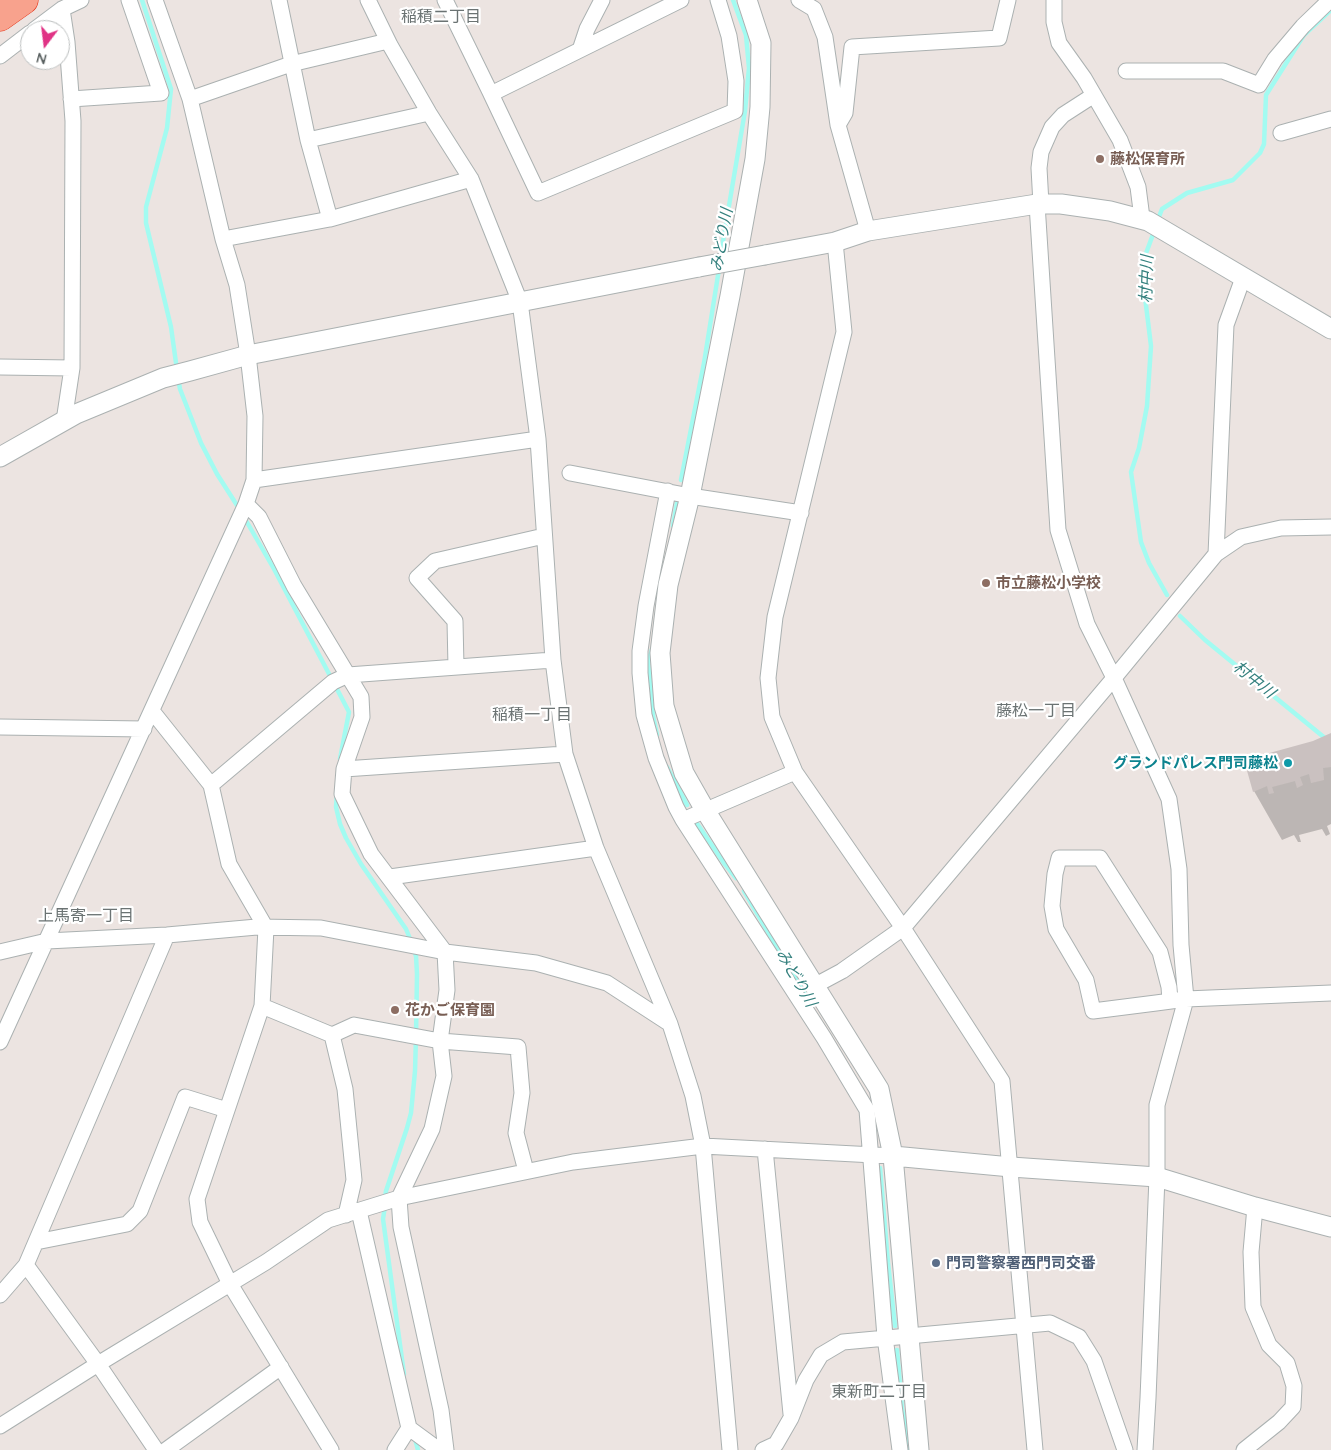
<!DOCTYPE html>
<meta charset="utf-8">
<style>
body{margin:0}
#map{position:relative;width:1331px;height:1450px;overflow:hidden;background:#ece4e1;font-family:Quicksand,sans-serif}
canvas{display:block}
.north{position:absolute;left:20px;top:20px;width:50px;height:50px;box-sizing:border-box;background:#fff;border:1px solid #bdc0c0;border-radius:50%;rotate:195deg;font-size:14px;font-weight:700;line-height:20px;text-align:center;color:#5a6161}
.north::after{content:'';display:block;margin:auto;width:18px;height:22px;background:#e03385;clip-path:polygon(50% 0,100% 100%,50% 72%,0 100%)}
</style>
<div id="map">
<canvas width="1331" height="1450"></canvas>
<div class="north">N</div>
</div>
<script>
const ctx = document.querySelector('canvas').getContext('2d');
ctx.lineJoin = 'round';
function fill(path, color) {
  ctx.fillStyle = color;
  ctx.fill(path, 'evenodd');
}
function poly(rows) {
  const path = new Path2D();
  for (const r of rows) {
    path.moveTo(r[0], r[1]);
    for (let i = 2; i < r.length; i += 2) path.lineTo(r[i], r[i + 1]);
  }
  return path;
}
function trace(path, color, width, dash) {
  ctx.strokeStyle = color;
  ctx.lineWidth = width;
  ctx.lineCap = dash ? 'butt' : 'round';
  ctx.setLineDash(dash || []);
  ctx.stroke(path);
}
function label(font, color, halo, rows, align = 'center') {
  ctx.font = font + ' Quicksand,"Noto Sans JP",sans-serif';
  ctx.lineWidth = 4.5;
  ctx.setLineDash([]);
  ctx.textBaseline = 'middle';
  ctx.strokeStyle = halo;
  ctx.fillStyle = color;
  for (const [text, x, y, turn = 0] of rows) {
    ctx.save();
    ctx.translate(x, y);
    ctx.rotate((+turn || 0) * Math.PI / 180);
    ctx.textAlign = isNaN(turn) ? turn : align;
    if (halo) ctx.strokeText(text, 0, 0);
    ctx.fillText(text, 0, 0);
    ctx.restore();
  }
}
fill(poly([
 [1331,735,1331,824,1327,826,1330,834,1326,836,1322,829,1299,835,1301,842,1298,842,1294,835,1282,840,1254,791,1313,742]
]), '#0003');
trace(poly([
 [142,0,171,89,167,128,146,207,146,223,171,327,177,370],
 [1157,222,1162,209,1187,193,1233,180,1260,153,1264,144,1266,95,1304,35,1331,10],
 [1155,229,1145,256,1144,289,1151,346,1147,406,1139,448,1131,472,1141,542,1149,563,1167,595],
 [720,259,745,111,749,68,746,35,733,0],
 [178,378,180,389,201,443,217,474,240,510],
 [681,480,704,363,719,269],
 [244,517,274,569,349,712,340,759],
 [673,526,677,503],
 [1180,616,1205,640,1331,743],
 [652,649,648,663,650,684,653,716,657,735],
 [667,767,687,805],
 [337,794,336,807,340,824,346,838,361,864,406,929,411,941],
 [696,822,724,863,736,878],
 [744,891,811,1005],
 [880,1168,888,1263,895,1326],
 [385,1198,386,1191,407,1128,411,1113,415,1071,416,1037,417,974,416,956,413,948],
 [385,1206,383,1219,404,1374],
 [897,1350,902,1409,910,1450],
 [415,1439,418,1450]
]), '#a3fbf1', 4.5);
fill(poly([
 [1331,733,1331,767,1323,768,1324,780,1311,783,1309,774,1300,777,1303,785,1297,788,1295,781,1272,787,1274,793,1269,794,1267,786,1253,792,1244,760,1313,741]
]), '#cac1c0');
const minor = poly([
 [279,0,308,140],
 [368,0,390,45,429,113,471,179,520,302,538,439,553,660,565,754,596,848,670,1024,693,1096,703,1146,730,1450],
 [445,0,491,94,681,0],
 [799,0,814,9,825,37,838,125,868,231],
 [1054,0,1054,22,1059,43,1084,78,1120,140,1138,187,1142,218],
 [62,9,67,42,73,121,72,368,64,421],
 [34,30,62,9,81,0],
 [580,50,587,29,602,0],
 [0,56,30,33],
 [1126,71,1223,71,1259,85,1275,59,1303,26,1330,0],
 [491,94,538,193,735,111,736,81,729,36,718,0],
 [71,99,161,93,129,0],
 [190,99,291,64,388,41],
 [838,125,845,113,852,47,999,38,1008,0],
 [1281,133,1331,119],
 [1037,204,1058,530,1087,624,1114,678,1169,799,1179,869,1181,945,1186,999,1157,1105,1157,1177,1148,1398,1145,1450],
 [1041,204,1039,168,1041,152,1052,127,1063,115,1094,95],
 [330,219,308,140,429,113],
 [223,239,330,219,471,179],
 [835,242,844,332,775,617,768,678,772,717,795,772,903,928,1002,1081,1035,1450],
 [0,367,72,368],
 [570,473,690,496,801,513],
 [254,480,538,439],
 [668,491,646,606,640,651,640,673,644,715,656,758,676,807,683,820,795,772],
 [246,504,259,517,294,586,361,697,362,717,344,769,342,794,371,854,445,952,447,990,440,1041,444,1076,432,1129,399,1198,401,1227,441,1410,446,1450],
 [1216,554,1226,325,1243,278],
 [456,667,455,621,417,578,435,561,544,536],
 [152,711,211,785,333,682,348,675,553,660],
 [0,727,144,729],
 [344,769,565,754],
 [211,785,229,864,266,928,262,1006,197,1199,200,1222,230,1284,331,1450],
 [683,820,824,1038,867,1110,885,1337,900,1450],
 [390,877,596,848],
 [0,952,47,941,167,935,257,927,321,928,445,952,536,963,607,983,670,1024],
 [814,986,842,971,903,928,1114,678,1216,554,1241,537,1281,528,1331,527],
 [1170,1001,1169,987,1160,952,1100,858,1059,858,1055,874,1052,906,1056,929,1086,980,1093,1011,1156,1003,1186,999,1331,993],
 [262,1006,332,1035,354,1025,440,1041,518,1047,522,1093,516,1133,526,1171],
 [332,1035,345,1089,354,1180,346,1215],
 [0,1042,246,504,254,480,255,416,248,355,237,285,223,239,190,99,155,0],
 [765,1149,791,1414],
 [359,1211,409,1428],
 [36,1242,127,1224,140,1211,185,1097,227,1110],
 [26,1265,98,1364,156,1450],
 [0,1295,26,1265,167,935],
 [0,1426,98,1364,266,1262,328,1220,399,1198,573,1162,703,1146,893,1156],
 [166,1450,281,1367],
 [395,1450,409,1428,439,1450],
 [763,1450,776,1444,791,1418,806,1380,821,1355,843,1342,1050,1323,1079,1337,1094,1361,1125,1450],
 [1244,1450,1279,1422,1293,1407,1294,1386,1287,1363,1269,1345,1253,1307,1251,1252,1255,1207]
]);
const tertiary = poly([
 [747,0,761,43,760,107,755,159,730,296,690,496,668,585,660,653,664,706,684,773,705,810,879,1089,893,1156,919,1450],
 [765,255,835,242,868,231,1037,204,1061,204,1110,211,1148,221,1331,329],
 [0,457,76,414,163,378,190,371,248,355,699,267],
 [893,1156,1011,1167,1157,1177,1255,1207,1331,1227]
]);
const motorway = poly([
 [0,17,24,0]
]);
trace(minor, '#abb1b1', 17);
trace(tertiary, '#abb1b1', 21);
trace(motorway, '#e3280b', 29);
trace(minor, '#fff', 15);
trace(tertiary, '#fff', 19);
trace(motorway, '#f8a28d', 28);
const tertiaryBridge = poly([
 [699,267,765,255]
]);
trace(tertiaryBridge, '#abb1b1', 21, []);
trace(tertiaryBridge, '#fff', 19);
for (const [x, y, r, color] of [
 [1100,159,5,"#8d6e63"],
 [986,583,5,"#8d6e63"],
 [1288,763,5,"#0f9aa8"],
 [395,1010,5,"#8d6e63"],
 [936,1263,5,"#5c6f8a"]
]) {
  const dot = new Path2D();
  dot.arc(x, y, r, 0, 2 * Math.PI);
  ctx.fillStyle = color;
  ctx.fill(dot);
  trace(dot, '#fff', 2);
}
label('bold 15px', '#785e54', '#fff', [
 ["藤松保育所",1110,159],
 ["市立藤松小学校",996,583],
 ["花かご保育園",405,1010]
], 'left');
label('bold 15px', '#0d838f', '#fff', [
 ["グランドパレス門司藤松",1278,763]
], 'right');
label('bold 15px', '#4e5e75', '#fff', [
 ["門司警察署西門司交番",946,1263]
], 'left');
label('16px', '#6b7373', '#fff', [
 ["稲積二丁目",441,17],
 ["藤松一丁目",1036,711],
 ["稲積一丁目",532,715],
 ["上馬寄一丁目",86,916],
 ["東新町二丁目",879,1392]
]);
label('italic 16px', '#34807e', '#fff', [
 ["みどり川",722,240,-80],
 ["村中川",1147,279,-88],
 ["村中川",1254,680,39],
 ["みどり川",796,978,60]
]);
</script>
